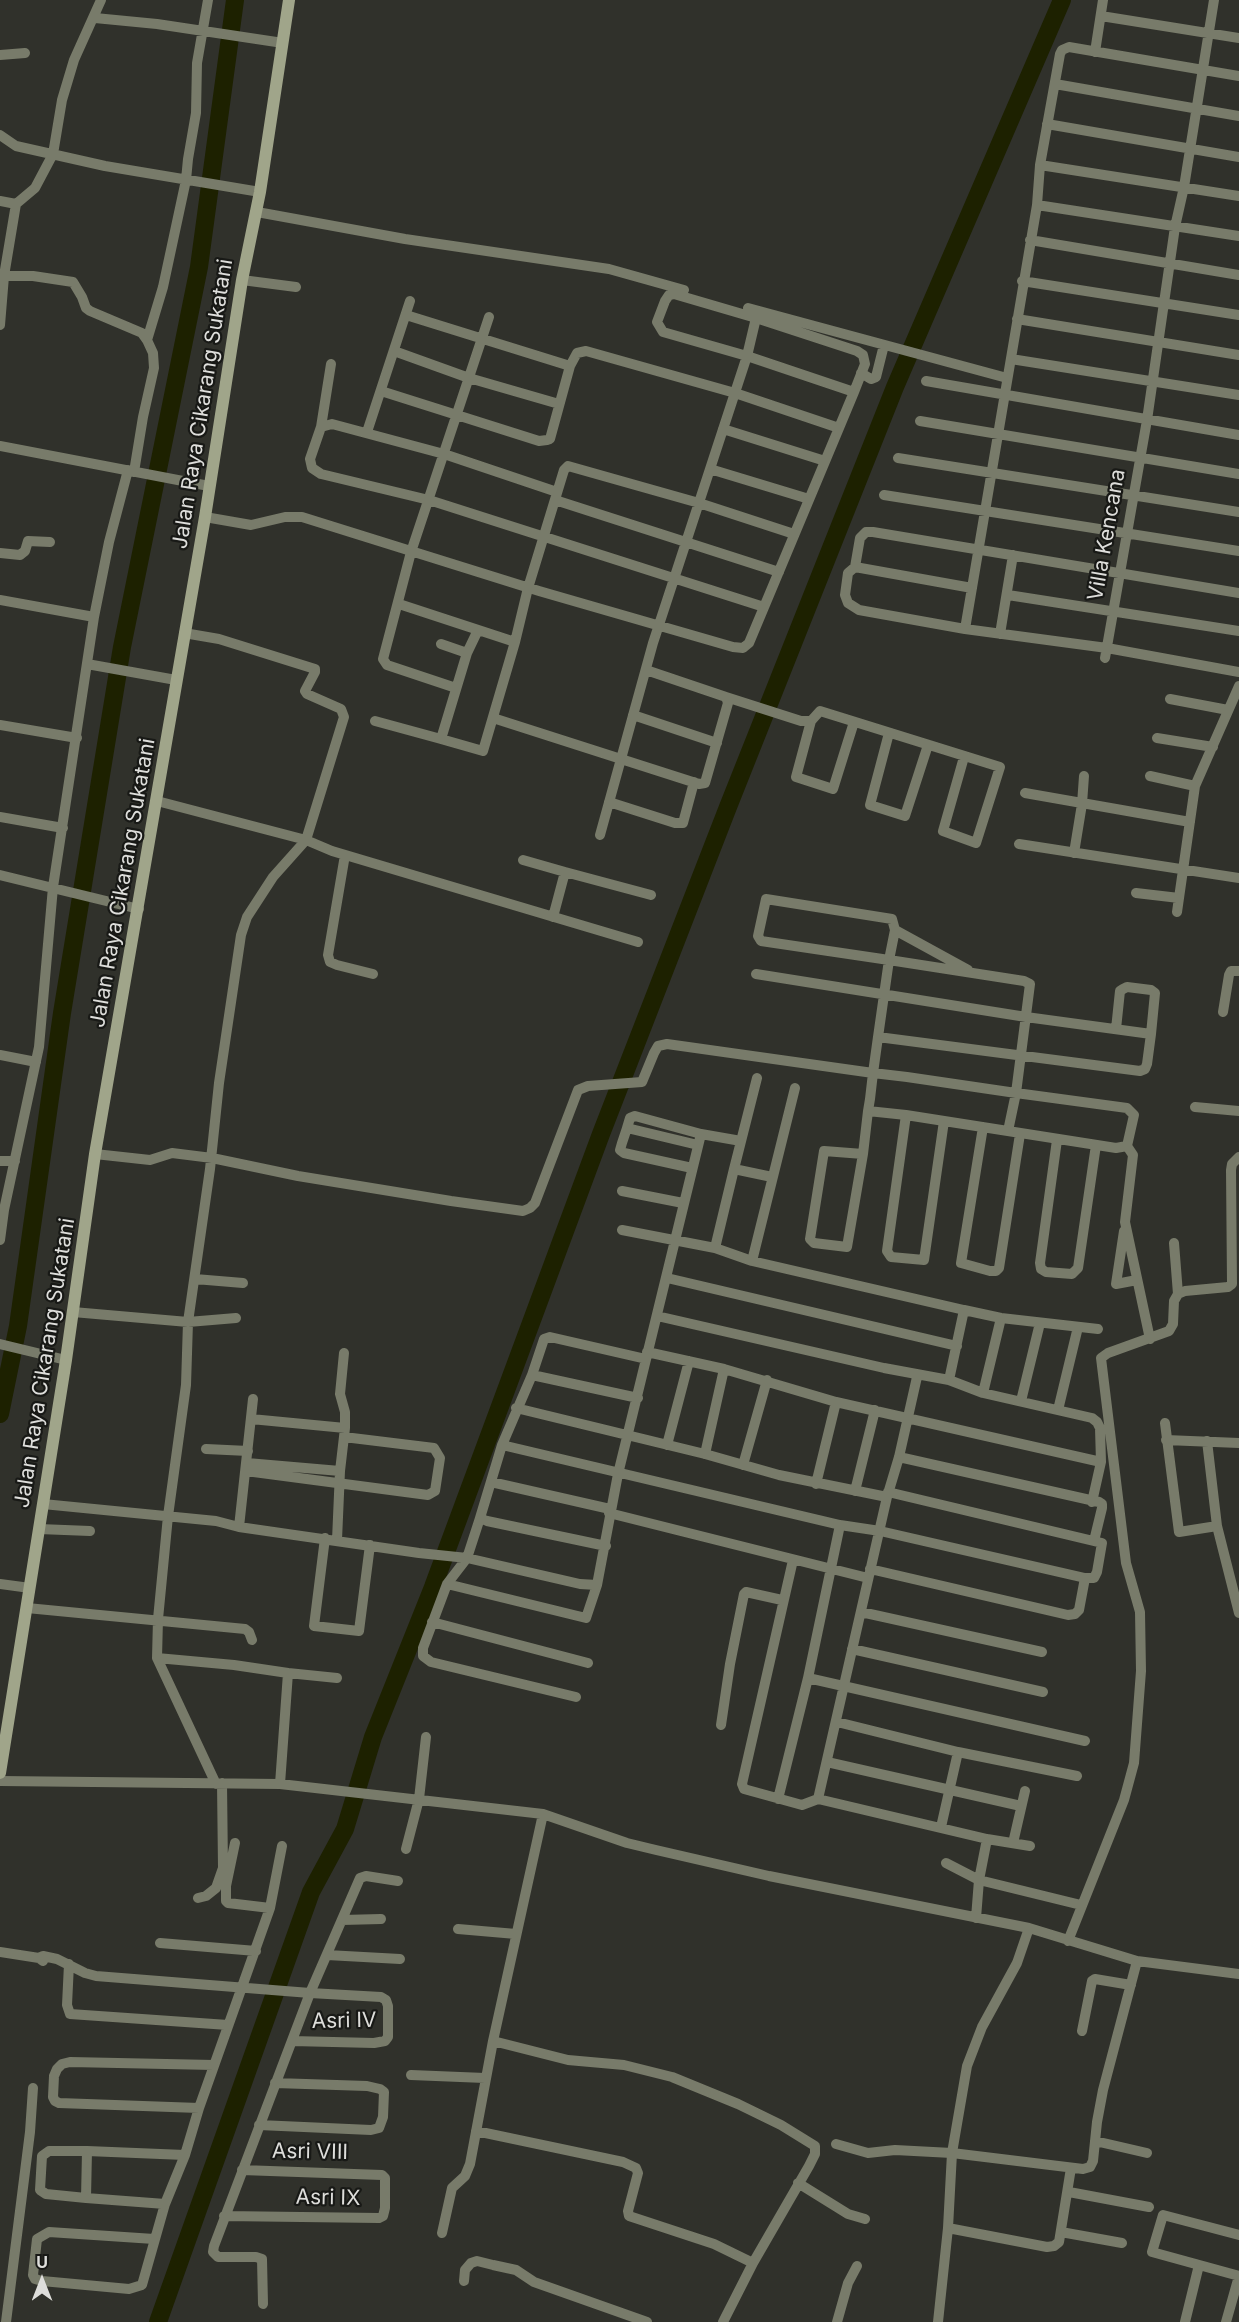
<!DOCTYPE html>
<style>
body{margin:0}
#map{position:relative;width:1239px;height:2322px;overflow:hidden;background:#30312b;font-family:Inter,sans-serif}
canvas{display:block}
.north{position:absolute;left:12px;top:2250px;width:60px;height:60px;-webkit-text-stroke:4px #181916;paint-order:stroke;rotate:0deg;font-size:16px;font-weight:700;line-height:24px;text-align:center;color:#dededb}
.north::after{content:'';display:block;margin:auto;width:21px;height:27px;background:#dededb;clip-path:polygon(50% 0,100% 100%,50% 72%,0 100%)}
</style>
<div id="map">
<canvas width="1239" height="2322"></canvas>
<div class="north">U</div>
</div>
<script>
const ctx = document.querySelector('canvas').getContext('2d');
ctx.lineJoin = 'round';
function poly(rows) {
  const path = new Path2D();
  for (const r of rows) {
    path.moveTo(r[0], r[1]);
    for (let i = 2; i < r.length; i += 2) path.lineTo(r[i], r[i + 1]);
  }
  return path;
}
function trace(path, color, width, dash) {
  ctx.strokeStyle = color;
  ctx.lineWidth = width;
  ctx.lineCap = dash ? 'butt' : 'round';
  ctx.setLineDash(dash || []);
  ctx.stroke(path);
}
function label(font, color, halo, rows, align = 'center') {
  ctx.font = font + ' Inter,sans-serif';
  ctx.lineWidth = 4.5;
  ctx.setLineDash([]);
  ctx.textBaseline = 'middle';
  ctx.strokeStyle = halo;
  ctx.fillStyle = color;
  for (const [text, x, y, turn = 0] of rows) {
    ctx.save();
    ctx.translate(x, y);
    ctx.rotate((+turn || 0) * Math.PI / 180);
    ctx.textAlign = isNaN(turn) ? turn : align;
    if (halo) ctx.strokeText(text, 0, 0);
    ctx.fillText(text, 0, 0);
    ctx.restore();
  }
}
trace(poly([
 [0,1414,18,1326,62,1013,122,647,199,267,235,0],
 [158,2322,311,1892,345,1829,373,1737,433,1587,601,1134,728,807,895,387,1062,0]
]), '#1d2100', 18);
trace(poly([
 [1101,16,1239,38],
 [95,18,157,24,283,43],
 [1095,52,1103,0],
 [0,55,25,53],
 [1055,84,1239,116],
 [1047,124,1239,157],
 [0,135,16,146,105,166,260,192],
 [1040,165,1239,196],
 [0,201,16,204],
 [1037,205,1239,236],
 [257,212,405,239,609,269,684,290],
 [1030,240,1239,275],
 [4,276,33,276,73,282,82,297,86,308,90,311,142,333,147,340,153,353,154,368,143,417,134,472],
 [242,280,296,287],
 [1022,281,1239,315],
 [748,308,1007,378],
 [406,315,570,366],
 [1017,319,1239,355],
 [0,325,4,276,16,204,35,188,53,154,62,100,74,60,101,0],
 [147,340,163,287,186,180,188,159,196,113,197,63,208,0],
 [394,351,469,378,559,404],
 [1011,359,1239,395],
 [861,373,871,379,876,377,884,345],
 [926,381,1239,435],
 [381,391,539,441,547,440,550,439,570,366,577,353,586,351,735,393,839,428],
 [920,421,1239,474],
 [321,427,331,364],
 [723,429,825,461],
 [367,432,410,301],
 [0,446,209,486],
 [898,458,1239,512],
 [710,469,809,499],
 [557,492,444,454,332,424,321,427,310,459,312,468,321,474,429,500,764,607],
 [884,495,1239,551],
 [555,500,779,572],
 [205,517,251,525,285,517,302,517,539,591,733,647,743,648,749,643,839,428,854,392,865,364,863,355,857,351,756,318,674,294,669,295,665,301,657,322,663,332,747,356,854,392],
 [0,553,20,555,25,551,28,541,50,542],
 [855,567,860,538,866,532,873,532,1239,593],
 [972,588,855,567,848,573,845,595,848,603,859,610,965,629,1107,648,1239,672],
 [1008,595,1239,631],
 [0,600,94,617],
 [399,604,515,642],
 [965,629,1037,205,1040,165,1060,54,1062,50,1069,47,1239,76],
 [478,630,467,653,441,739,483,751,515,642,528,588,564,470,568,466,699,503,794,534],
 [184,633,219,639,315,669,315,672,305,691,307,694,341,709,344,717,306,840,273,877,247,917,241,935,219,1083,210,1169,188,1322,186,1385,168,1516,158,1619,157,1658,216,1784],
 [1000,634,1013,555],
 [441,644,467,653],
 [1105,658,1147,420,1175,227,1184,187,1214,0],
 [87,664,176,680],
 [456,688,387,665,383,659,411,552,489,317],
 [726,697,801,721,811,721,820,711,1000,767,976,843,943,831,964,757],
 [1170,699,1228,710],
 [633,715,717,743],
 [493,718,699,784,705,783,728,703,726,697,646,670],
 [375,721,441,739],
 [811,721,796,777,833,789,854,722],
 [0,725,77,738],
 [889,733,870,805,905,816,928,745],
 [1157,738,1213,747],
 [1150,776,1195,786],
 [1025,793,1190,822],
 [157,801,306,840,332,851,638,942],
 [609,802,675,823,683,823,694,782],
 [0,817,63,828],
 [600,835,653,643,747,356,756,318],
 [1019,844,1239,878],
 [1074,853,1082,804,1084,776],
 [345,855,328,955,330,962,337,965,373,974],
 [523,860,565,872],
 [0,875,139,909],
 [1136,893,1179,898],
 [766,899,892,919,895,930,889,960,761,941,758,936,766,899],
 [1177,912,1195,786,1239,686],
 [553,917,565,872,651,895],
 [895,930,968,970],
 [756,974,1026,1017,1151,1034,1155,993,1151,990,1127,987,1123,989,1120,991,1116,1029],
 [1223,1012,1229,975,1231,971,1239,971],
 [878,1037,1140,1071,1145,1069,1147,1064,1151,1034],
 [0,1055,36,1062],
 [757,1078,734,1169,772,1177],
 [1195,1107,1239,1111],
 [906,1115,887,1251,891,1257,924,1260,944,1121],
 [983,1127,961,1263,990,1271,996,1271,999,1268,1020,1134],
 [627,1128,630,1118,635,1116,701,1134,741,1141],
 [1057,1140,1040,1263,1041,1269,1046,1272,1072,1274,1078,1268,1096,1145],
 [1127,1146,1133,1155,1125,1222,1150,1339],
 [95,1154,150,1160,172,1153,212,1158,298,1176,451,1201,523,1211,530,1208,535,1203,578,1090,588,1086,642,1082,654,1053,658,1046,667,1044,873,1073,907,1077,1016,1093,1127,1108,1134,1115,1127,1146,1116,1148,906,1115,868,1111,870,1099,873,1073,878,1037,889,960,1024,981,1030,984,1016,1093,1008,1131],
 [863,1154,824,1151,810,1239,814,1243,847,1247,863,1154,868,1111],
 [0,1161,15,1161],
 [692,1168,624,1153,620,1150,622,1143,627,1128,698,1145],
 [622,1191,683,1203],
 [622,1230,715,1248,752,1261,964,1310,949,1380],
 [1124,1231,1116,1284,1137,1280],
 [0,1240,4,1210,39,1047,53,887,94,617,109,542,128,470],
 [1174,1243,1178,1294],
 [715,1248,734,1169],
 [752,1261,795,1088],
 [667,1278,957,1346],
 [195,1279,243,1283],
 [964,1310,1001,1318,1098,1329],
 [73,1312,188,1322,236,1318],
 [657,1316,884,1368,949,1380,983,1393,1092,1418,1097,1422,1100,1428,1101,1462],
 [0,1344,66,1360],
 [647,1352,724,1369,836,1402,1101,1462,1092,1502],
 [532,1375,544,1339,550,1337,646,1359],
 [915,1375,917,1377,899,1457,887,1497,818,1799,987,1839,1030,1846],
 [983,1393,1001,1318],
 [1021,1401,1040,1323],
 [516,1408,705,1454,779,1475,887,1497],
 [1058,1410,1078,1327],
 [251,1419,345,1428],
 [1165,1423,1179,1532,1217,1526],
 [1166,1440,1239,1443],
 [1207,1441,1217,1526,1239,1613],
 [502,1445,840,1525,880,1531,1085,1578,1094,1578,1097,1572,1102,1543,888,1492],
 [667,1445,689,1361],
 [206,1449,248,1451],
 [705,1454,724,1369],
 [899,1457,1099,1502,1102,1504,1102,1508,1094,1541],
 [247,1463,340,1471],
 [743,1465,767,1380],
 [246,1471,428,1495,435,1491,440,1458,434,1448,344,1437],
 [491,1482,610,1509],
 [816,1484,836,1402],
 [855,1491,875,1410],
 [43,1504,216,1521,239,1527,419,1553,467,1558,580,1584,597,1585,618,1474,701,1134],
 [609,1513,868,1578],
 [480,1518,467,1558,447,1584,423,1648,423,1656,431,1662,576,1697],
 [840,1525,808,1678,1085,1741],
 [239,1527,253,1399],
 [39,1529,90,1531],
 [325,1538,314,1626,359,1631,370,1545],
 [337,1540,340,1471,345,1428,345,1412,340,1394,344,1353],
 [606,1546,487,1521,480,1518,502,1445,532,1375,638,1398],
 [793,1560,742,1784,744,1789,802,1805,818,1799],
 [870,1569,1068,1615,1075,1614,1079,1610,1085,1578],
 [0,1584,30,1588],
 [447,1584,586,1618,597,1585],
 [27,1608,245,1629,249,1632,252,1640],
 [861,1612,1042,1652],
 [432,1622,588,1663],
 [852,1649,1043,1692],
 [157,1658,234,1665,288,1673],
 [837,1722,958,1752,1077,1776],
 [721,1725,730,1664,744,1594,746,1592,782,1600],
 [827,1762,1021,1806],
 [0,1781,280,1784,543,1814,627,1843,656,1850,769,1876,1029,1928,1137,1961,1239,1974],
 [280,1784,288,1673,337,1678],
 [778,1799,808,1678],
 [941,1827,958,1752],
 [235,1843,226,1886,226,1901,228,1903,270,1908],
 [1013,1843,1025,1791],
 [406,1849,419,1799,426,1737],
 [946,1863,979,1880,1081,1905],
 [198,1898,206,1896,216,1888,223,1868,222,1783],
 [976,1918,979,1880,987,1839],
 [342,1920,381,1919],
 [458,1929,516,1934],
 [1068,1941,1124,1800,1134,1763,1141,1671,1140,1612,1126,1563,1101,1358,1108,1353,1169,1331,1173,1324,1174,1301,1178,1294,1185,1291,1228,1287,1232,1284,1231,1170,1232,1164,1239,1157],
 [160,1943,256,1951],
 [0,1952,39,1958,43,1961],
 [327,1955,400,1959],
 [39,1958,43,1956,57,1959,85,1973,96,1976,310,1993,214,2246,213,2252,218,2257,256,2257,262,2259,263,2304],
 [69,1964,67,2005,70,2014,228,2025],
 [1082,2031,1092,1981,1095,1979,1131,1985],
 [292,2041,374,2043,385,2041,388,2037,388,2006,386,2000,381,1997,310,1993,360,1878,366,1876,398,1881],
 [493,2041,568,2060,624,2065,672,2077,738,2104,781,2125,815,2146,815,2154,809,2166,753,2263],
 [411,2075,485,2078],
 [199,2108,59,2103,55,2101,53,2097,54,2076,57,2069,62,2064,70,2062,214,2065],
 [259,2125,371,2130,379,2128,383,2117,384,2092,380,2089,367,2086,275,2083],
 [476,2131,623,2162,636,2168,638,2173,628,2211,629,2216,714,2244,753,2263,723,2322],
 [1095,2141,1147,2153],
 [836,2144,868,2153,895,2150,952,2153,1083,2169,1090,2167,1093,2161,1097,2122,1103,2090,1137,1961],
 [87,2151,86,2198,46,2194,40,2190,42,2156,49,2151,87,2151,185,2155],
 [798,2183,848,2214,865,2219],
 [1069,2192,1149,2207],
 [86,2198,165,2204],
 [224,2216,379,2218,383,2216,385,2208,385,2178,382,2175,242,2170],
 [948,2228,1047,2247,1054,2246,1059,2242,1071,2168],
 [1061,2232,1122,2243],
 [442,2233,452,2188,465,2176,470,2164,493,2041,543,1814],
 [1239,2235,1163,2215,1152,2252,1239,2276],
 [154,2239,49,2232,37,2239,33,2275,35,2279,42,2281,129,2289,142,2285,165,2204,185,2155,199,2108,270,1908,282,1846],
 [464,2281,465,2270,471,2263,477,2261,493,2265,516,2270,534,2282,647,2322],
 [6,2322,30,2132,33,2088],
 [837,2322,848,2283,857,2266],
 [938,2322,948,2228,952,2153,967,2066,982,2027,1017,1963,1029,1928],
 [1185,2322,1199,2265],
 [1226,2322,1239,2276]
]), '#787b6a', 10);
trace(poly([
 [0,1773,66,1360,95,1154,205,517,242,280,260,192,289,0]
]), '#a0a58a', 12);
label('21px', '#dededb', '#181916', [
 ["Jalan Raya Cikarang Sukatani",203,404,-81],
 ["Villa Kencana",1107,535,-80],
 ["Jalan Raya Cikarang Sukatani",123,883,-80],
 ["Jalan Raya Cikarang Sukatani",45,1363,-81],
 ["Asri IV",344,2021,-1],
 ["Asri VIII",310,2152,1],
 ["Asri IX",328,2198,1]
]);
</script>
